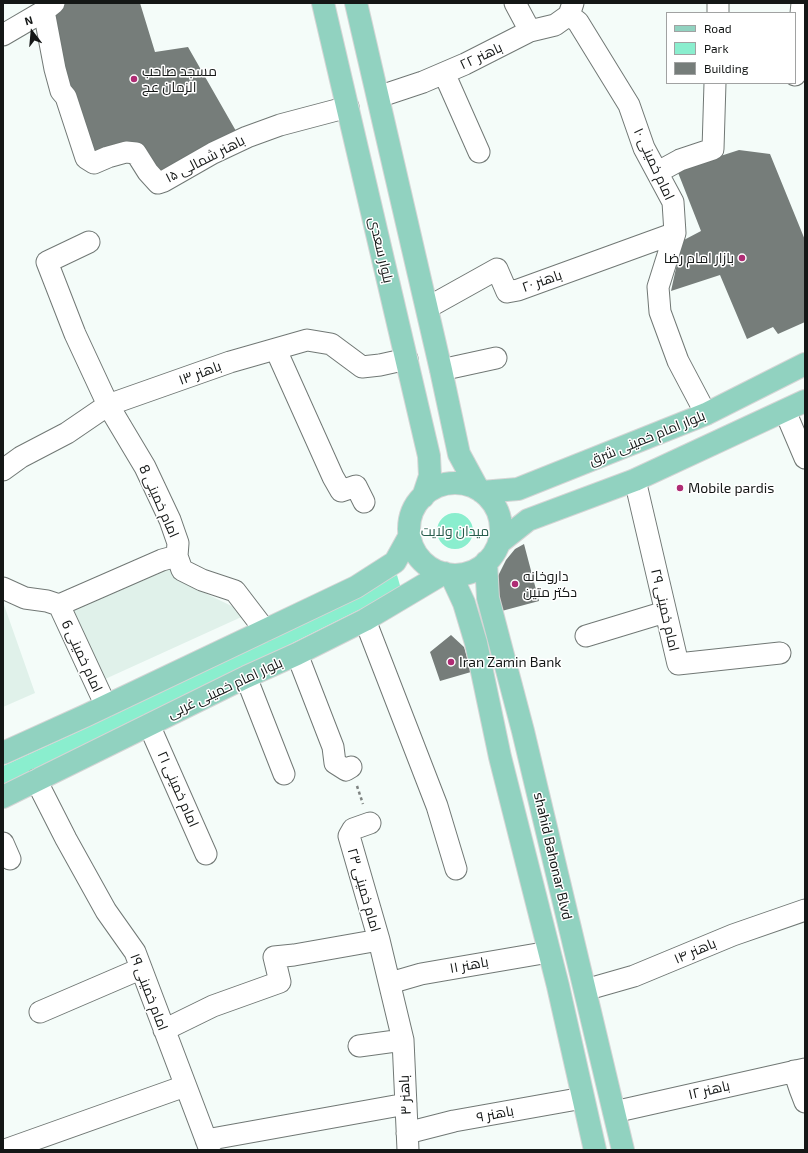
<!DOCTYPE html>
<meta charset="utf-8">
<style>
body{margin:0}
#map{position:relative;width:808px;height:1153px;overflow:hidden;background:#f4fcf9;font-family:"Exo 2",sans-serif}
canvas{display:block}
.frame{position:absolute;inset:0;border:4px solid #141716;pointer-events:none}
.legend{position:absolute;left:666px;top:12px;width:130px;height:72px;box-sizing:border-box;background:#fff;border:1px solid #a1a2a2;margin:0;padding:5px 7px;list-style:none;font-size:12px;color:#141716}
.legend li{display:flex;align-items:center;gap:8px;height:20px}
.legend b{width:20px;border:1px solid #a1a2a2}
.north{position:absolute;left:12px;top:12px;width:40px;height:40px;-webkit-text-stroke:3px #fff;paint-order:stroke;rotate:344deg;font-size:11px;font-weight:700;line-height:16px;text-align:center;color:#141716}
.north::after{content:'';display:block;margin:auto;width:14px;height:18px;background:#141716;clip-path:polygon(50% 0,100% 100%,50% 72%,0 100%)}
</style>
<div id="map">
<canvas width="808" height="1153"></canvas>
<div class="frame"></div>
<ul class="legend">
<li><b style="height:5px;background:#91d2c0"></b>Road</li>
<li><b style="height:11px;background:#8aeece"></b>Park</li>
<li><b style="height:11px;background:#767d7a"></b>Building</li>
</ul>
<div class="north">N</div>
</div>
<script>
const ctx = document.querySelector('canvas').getContext('2d');
ctx.lineJoin = 'round';
function fill(path, color) {
  ctx.fillStyle = color;
  ctx.fill(path, 'evenodd');
}
function poly(rows) {
  const path = new Path2D();
  for (const r of rows) {
    if (r.length === 3) {
      path.moveTo(r[0] + r[2], r[1]);
      path.arc(r[0], r[1], r[2], 0, 2 * Math.PI);
      continue;
    }
    path.moveTo(r[0], r[1]);
    for (let i = 2; i < r.length; i += 2) path.lineTo(r[i], r[i + 1]);
  }
  return path;
}
function trace(path, color, width, dash) {
  ctx.strokeStyle = color;
  ctx.lineWidth = width;
  ctx.lineCap = dash ? 'butt' : 'round';
  ctx.setLineDash(dash || []);
  ctx.stroke(path);
}
function label(font, color, halo, rows, align = 'center') {
  ctx.font = font + ' "Exo 2",Cairo,sans-serif';
  ctx.lineWidth = 3;
  ctx.setLineDash([]);
  ctx.textBaseline = 'middle';
  ctx.strokeStyle = halo;
  ctx.fillStyle = color;
  for (const [text, x, y, turn = 0] of rows) {
    ctx.save();
    ctx.translate(x, y);
    ctx.rotate((+turn || 0) * Math.PI / 180);
    ctx.textAlign = isNaN(turn) ? turn : align;
    if (halo) ctx.strokeText(text, 0, 0);
    ctx.fillText(text, 0, 0);
    ctx.restore();
  }
}
fill(poly([
 [170,564,180,581,248,614,103,680,69,607],
 [3,602,35,693,3,707]
]), '#e0f1ea');
fill(poly([
 [455,531,18],
 [397,575,401,589,92,743,3,785,3,766,84,729]
]), '#8aeece');
fill(poly([
 [66,3,140,3,155,52,188,47,236,131,160,174,136,145,103,155,87,149,65,91,53,16,57,8],
 [739,150,770,154,805,240,805,322,778,334,773,327,747,339,720,275,671,291,682,241,701,231,677,170],
 [524,544,539,601,498,612,494,593,498,576,506,560,515,549],
 [451,635,464,647,471,672,440,681,430,652]
]), '#767d7a');
const minor = poly([
 [515,3,530,31],
 [44,11,55,69,61,91,66,97,86,158,94,163,108,157,126,152,136,153,148,172,158,183,164,181,213,153,247,137,280,125,348,107],
 [718,13,718,3],
 [569,15,578,22,629,105,644,148,673,202,675,233,658,287,660,312,678,361,706,414],
 [3,35,44,11,54,3],
 [444,73,479,152],
 [795,75,802,3],
 [378,97,423,82,465,64,530,31,555,25,569,15,573,3],
 [658,172,680,160,713,149,715,83],
 [89,242,47,262,75,334,108,405,145,467,170,520,178,543,177,556,182,570,202,580,235,591,261,625,264,631],
 [427,308,497,269,507,292,518,290,675,233],
 [276,350,333,477,341,491,356,486,364,502],
 [441,370,496,358],
 [785,411,805,458],
 [3,470,21,457,67,433,108,405,230,362,307,340,331,344,362,367,380,365,407,359],
 [635,480,678,664,780,653],
 [3,588,25,598,47,601,59,605,162,560,177,556],
 [59,605,106,706],
 [365,620,437,806,456,869],
 [586,636,665,612],
 [297,654,333,747,335,763,346,770,351,767],
 [246,677,284,774],
 [149,725,206,854],
 [36,780,66,839,106,911,135,952,210,1150],
 [370,823,353,829,349,836,379,940,403,1040,408,1150],
 [3,843,10,859],
 [390,983,421,974,444,970,549,952],
 [585,990,634,976,733,935,805,910],
 [40,1012,140,969],
 [164,1030,213,1006,280,982,274,957,294,955,379,940],
 [359,1046,403,1040],
 [794,1071,800,1089,805,1102],
 [614,1112,805,1069],
 [407,1133,454,1121,583,1098],
 [206,1140,406,1104],
 [5,1150,185,1086]
]);
const major = poly([
 [323,3,429,456,430,476,423,497],
 [356,3,441,370,459,454,478,489],
 [455,529,46],
 [482,492,518,489,706,414,805,364],
 [499,543,528,520,635,480,805,401],
 [486,562,488,598,523,731,623,1150],
 [451,575,464,603,476,643,500,757,558,986,595,1150],
 [3,753,87,715,356,587,395,562,410,535],
 [3,797,246,677,297,654,365,620,444,573]
]);
trace(minor, '#717875', 23);
trace(major, '#d5d5d5', 24);
trace(poly([
 [357,786,363,804]
]), '#7e8381', 2.5, [3, 3]);
trace(minor, '#fff', 21);
trace(major, '#91d2c0', 22);
for (const [x, y, r, color] of [
 [134,79,4,"#af2c74"],
 [742,258,4,"#af2c74"],
 [680,488,4,"#af2c74"],
 [515,584,4,"#af2c74"],
 [451,662,4,"#af2c74"]
]) {
  const dot = new Path2D();
  dot.arc(x, y, r, 0, 2 * Math.PI);
  ctx.fillStyle = color;
  ctx.fill(dot);
  trace(dot, '#fff', 1.5);
}
label('14px', '#141716', '#fff', [
 ["باهنر ۲۲",481,56,-25],
 ["باهنر شمالی ۱۵",205,159,-27],
 ["امام خمینی ۱۰",654,164,65],
 ["بلوار سعدی",381,250,77],
 ["باهنر ۲۰",542,281,-19],
 ["باهنر ۱۳",200,373,-20],
 ["بلوار امام خمینی شرق",647,438,-22],
 ["امام خمینی 8",159,501,66],
 ["امام خمینی ۲۹",665,610,77],
 ["امام خمینی 6",82,656,65],
 ["بلوار امام خمینی غربی",225,688,-25],
 ["امام خمینی ۲۱",178,789,66],
 ["shahid Bahonar Blvd",553,856,77],
 ["امام خمینی ۲۳",364,890,74],
 ["باهنر ۱۴",695,951,-23],
 ["باهنر ۱۱",469,965,-10],
 ["امام خمینی ۱۹",149,992,69],
 ["باهنر ۱۲",709,1090,-13],
 ["باهنر ۳",405,1095,-93],
 ["باهنر ۹",495,1114,-11]
]);
label('14px', '#141716', '#fff', [
 ["مسجد صاحب",142,71],
 ["الزمان عج",142,87],
 ["بازار امام رضا",734,258,"right"],
 ["Mobile pardis",688,488],
 ["داروخانه",523,576],
 ["دکتر متین",523,592],
 ["Iran Zamin Bank",459,662]
], 'left');
label('14px', '#275c4c', '#fff', [
 ["میدان ولایت",455,531]
]);
</script>
